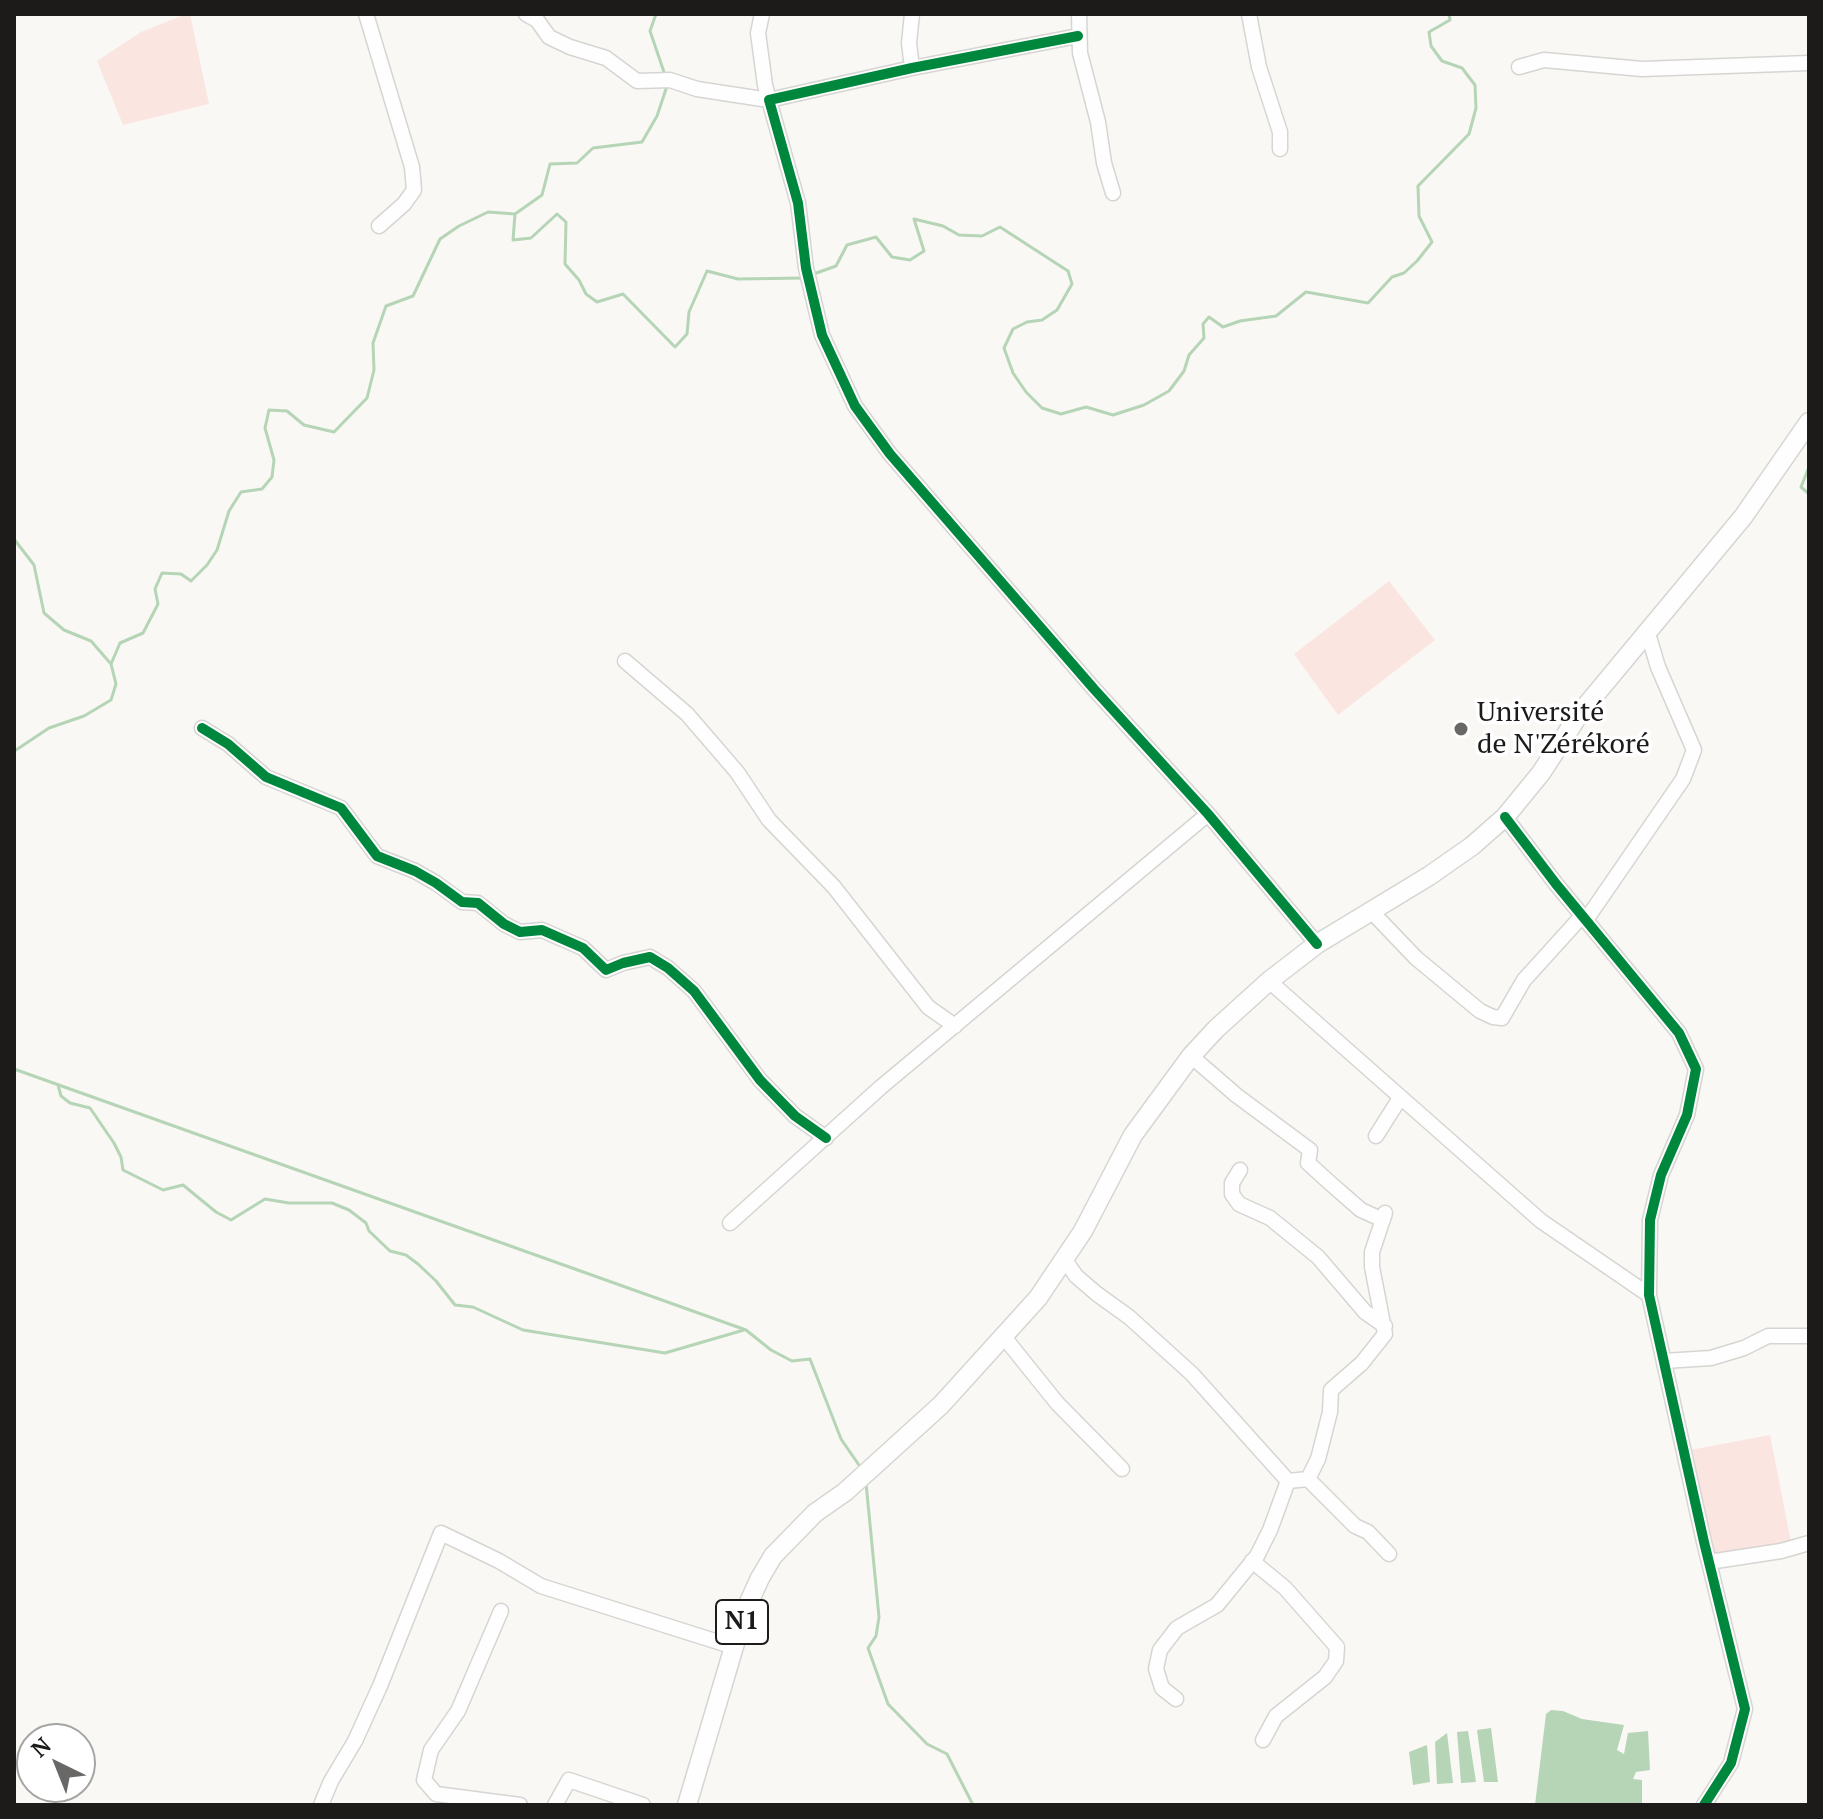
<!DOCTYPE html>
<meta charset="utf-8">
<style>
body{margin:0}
#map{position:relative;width:1823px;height:1819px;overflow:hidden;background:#faf8f5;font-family:"PT Serif",serif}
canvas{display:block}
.frame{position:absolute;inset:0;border:16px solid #1c1b19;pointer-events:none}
.north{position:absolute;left:16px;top:1723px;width:80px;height:80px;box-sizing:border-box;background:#fff;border:2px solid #a4a4a3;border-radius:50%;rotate:317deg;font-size:22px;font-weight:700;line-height:32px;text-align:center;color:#1c1b19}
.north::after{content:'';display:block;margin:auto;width:28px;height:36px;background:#6a6866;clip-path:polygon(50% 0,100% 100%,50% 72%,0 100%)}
</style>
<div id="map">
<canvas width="1823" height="1819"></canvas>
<div class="frame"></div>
<div class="north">N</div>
</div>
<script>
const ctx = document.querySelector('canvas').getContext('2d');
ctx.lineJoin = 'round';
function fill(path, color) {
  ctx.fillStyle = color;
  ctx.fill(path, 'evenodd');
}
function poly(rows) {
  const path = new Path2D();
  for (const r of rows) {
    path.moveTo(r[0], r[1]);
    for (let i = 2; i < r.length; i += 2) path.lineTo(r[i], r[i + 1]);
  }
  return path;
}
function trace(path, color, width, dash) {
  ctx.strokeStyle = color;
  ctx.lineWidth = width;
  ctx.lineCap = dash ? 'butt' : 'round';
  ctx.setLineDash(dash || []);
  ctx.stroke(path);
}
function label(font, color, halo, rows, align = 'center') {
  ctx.font = font + ' "PT Serif",serif';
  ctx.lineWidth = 7;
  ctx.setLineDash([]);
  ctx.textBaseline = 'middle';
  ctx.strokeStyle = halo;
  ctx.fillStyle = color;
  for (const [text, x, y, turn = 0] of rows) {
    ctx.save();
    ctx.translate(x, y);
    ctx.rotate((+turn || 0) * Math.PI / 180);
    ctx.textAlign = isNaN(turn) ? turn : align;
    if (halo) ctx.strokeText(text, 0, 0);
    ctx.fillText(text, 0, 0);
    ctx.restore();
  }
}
fill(poly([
 [186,14,190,14,209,104,123,125,97,61,141,32],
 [1389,581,1435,640,1338,715,1294,654],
 [1770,1435,1791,1542,1714,1558,1690,1450]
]), '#fbe5e1');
fill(poly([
 [1551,1710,1563,1711,1582,1719,1624,1725,1617,1750,1624,1754,1628,1733,1648,1731,1650,1770,1636,1772,1633,1779,1642,1780,1642,1805,1535,1805,1546,1714],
 [1491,1728,1498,1782,1484,1782,1477,1730],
 [1468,1731,1476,1782,1461,1783,1457,1732],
 [1447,1733,1453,1783,1437,1784,1435,1742],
 [1427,1745,1430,1782,1413,1785,1409,1752]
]), '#b5d5b6');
trace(poly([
 [656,14,650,31,665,75],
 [515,214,513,240,531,238,557,214,566,222,565,264,579,280,586,294,597,302,623,294,675,347,687,334,689,312,707,271,738,279,804,278],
 [811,275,836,266,847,245,876,237,892,257,910,260,924,251,914,219,943,226,959,235,982,236,1000,227,1068,271,1072,284,1057,310,1042,320,1027,322,1013,329,1004,348,1013,373,1026,392,1042,408,1061,414,1086,407,1113,415,1144,405,1169,391,1184,371,1189,355,1204,338,1203,324,1209,317,1223,327,1240,321,1276,316,1306,292,1368,303,1392,277,1404,273,1417,261,1432,242,1419,216,1418,186,1469,134,1476,108,1475,85,1462,68,1442,61,1431,46,1429,32,1450,20,1449,14],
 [1809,467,1801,487,1809,494],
 [14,539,34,565,44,613,64,630,91,641,111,664],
 [14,749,16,750,49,728,84,716,111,700,116,684,111,664,120,643,143,633,158,604,155,589,162,573,181,574,191,581,207,565,217,550,229,511,241,492,262,489,272,477,274,460,265,428,269,410,287,411,304,425,334,432,367,398,374,370,373,343,386,306,413,296,440,239,459,226,488,212,515,214,542,195,550,164,577,163,593,148,642,142,657,116,667,86],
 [14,1069,746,1330,771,1350,792,1361,810,1359,841,1439,861,1468],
 [58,1085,61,1096,70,1103,90,1108,114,1143,121,1157,123,1170,163,1190,183,1185,216,1212,231,1220,265,1199,289,1203,332,1203,349,1210,366,1223,369,1231,390,1251,406,1255,418,1264,436,1281,455,1305,473,1307,523,1330,665,1353,744,1330],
 [866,1483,879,1617,876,1636,868,1648,888,1704,927,1744,947,1754,973,1805]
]), '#b5d5b6', 3);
const minor = poly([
 [366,14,412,167,414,190,404,204,379,226],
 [526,14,537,20,549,37,570,47,606,58,637,81,670,80,697,89,769,100,765,85,758,33,762,14],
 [1079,14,1080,53,1098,122,1104,163,1113,193],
 [1249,14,1259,67,1280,132,1280,149],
 [1078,36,912,68,769,100,798,203,806,268,822,335,855,406,890,454,1094,689,1208,814,1317,944],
 [1519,67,1544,60,1642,69,1809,63],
 [912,68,909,43,912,14],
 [625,661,687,714,737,772,769,820,834,887,928,1007,955,1026],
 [202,728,228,744,266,777,341,808,377,856,415,871,436,883,462,902,478,903,504,924,520,932,542,930,583,948,606,970,623,963,650,957,668,968,694,991,760,1080,795,1116,826,1138],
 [1505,817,1556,884,1679,1033,1696,1069,1687,1115,1661,1175,1650,1220,1649,1295,1704,1542,1745,1709,1731,1763,1704,1805],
 [1371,911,1416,958,1480,1011,1493,1017,1502,1018,1524,980,1582,916],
 [1586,920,1683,779,1694,750,1658,667,1647,630],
 [1269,981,1541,1221,1649,1295],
 [1191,1056,1236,1095,1310,1150,1308,1163,1330,1183,1361,1210,1383,1220],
 [1376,1136,1400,1098],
 [1240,1170,1232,1183,1232,1194,1239,1204,1270,1218,1318,1257,1365,1312,1385,1326],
 [730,1223,881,1087,1208,814],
 [1065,1260,1076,1276,1097,1294,1129,1317,1192,1374,1288,1481,1308,1479,1355,1526,1368,1532,1389,1554],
 [1004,1337,1057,1403,1122,1469],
 [1664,1361,1711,1358,1744,1348,1768,1336,1809,1336],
 [1308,1479,1318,1459,1330,1412,1331,1390,1362,1363,1385,1334,1372,1267,1372,1252,1385,1213],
 [1252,1561,1285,1588,1337,1647,1336,1661,1325,1677,1276,1716,1263,1740],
 [1709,1562,1781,1551,1809,1543],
 [501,1611,458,1711,431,1750,424,1780,436,1794,520,1805],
 [1176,1699,1162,1688,1156,1669,1160,1650,1177,1628,1217,1605,1257,1556,1270,1530,1288,1481],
 [321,1805,331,1781,355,1741,380,1686,441,1533,499,1561,541,1586,734,1647],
 [555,1805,569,1780,643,1805]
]);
const major = poly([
 [687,1805,744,1613,760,1578,773,1556,815,1513,845,1492,941,1405,1038,1298,1083,1231,1133,1135,1191,1056,1216,1029,1269,981,1317,944,1429,876,1472,846,1505,817,1541,773,1580,713,1743,517,1809,422]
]);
trace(minor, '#d6d5d2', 17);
trace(major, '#d6d5d2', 21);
trace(minor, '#fefefe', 14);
trace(major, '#fefefe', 18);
trace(poly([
 [1078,36,912,68,769,100,798,203,806,268,822,335,855,406,890,454,1094,689,1208,814,1317,944],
 [202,728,228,744,266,777,341,808,377,856,415,871,436,883,462,902,478,903,504,924,520,932,542,930,583,948,606,970,623,963,650,957,668,968,694,991,760,1080,795,1116,826,1138],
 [1505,817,1556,884,1679,1033,1696,1069,1687,1115,1661,1175,1650,1220,1649,1295,1704,1542,1745,1709,1731,1763,1704,1805]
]), '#00873e', 10);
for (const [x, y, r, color] of [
 [1461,729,8,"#6a6866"]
]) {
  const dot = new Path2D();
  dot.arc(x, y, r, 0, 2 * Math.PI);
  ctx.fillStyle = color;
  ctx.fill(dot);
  trace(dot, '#fff', 3);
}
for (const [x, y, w] of [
 [742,1622,52]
]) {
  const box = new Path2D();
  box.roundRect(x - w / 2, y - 22, w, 44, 6);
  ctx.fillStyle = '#fff';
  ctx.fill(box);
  trace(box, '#1c1b19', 2);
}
label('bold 26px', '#1c1b19', null, [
 ["N1",742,1622]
]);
label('28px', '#1c1b19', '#fff', [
 ["Université",1477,713],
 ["de N'Zérékoré",1477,745]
], 'left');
</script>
